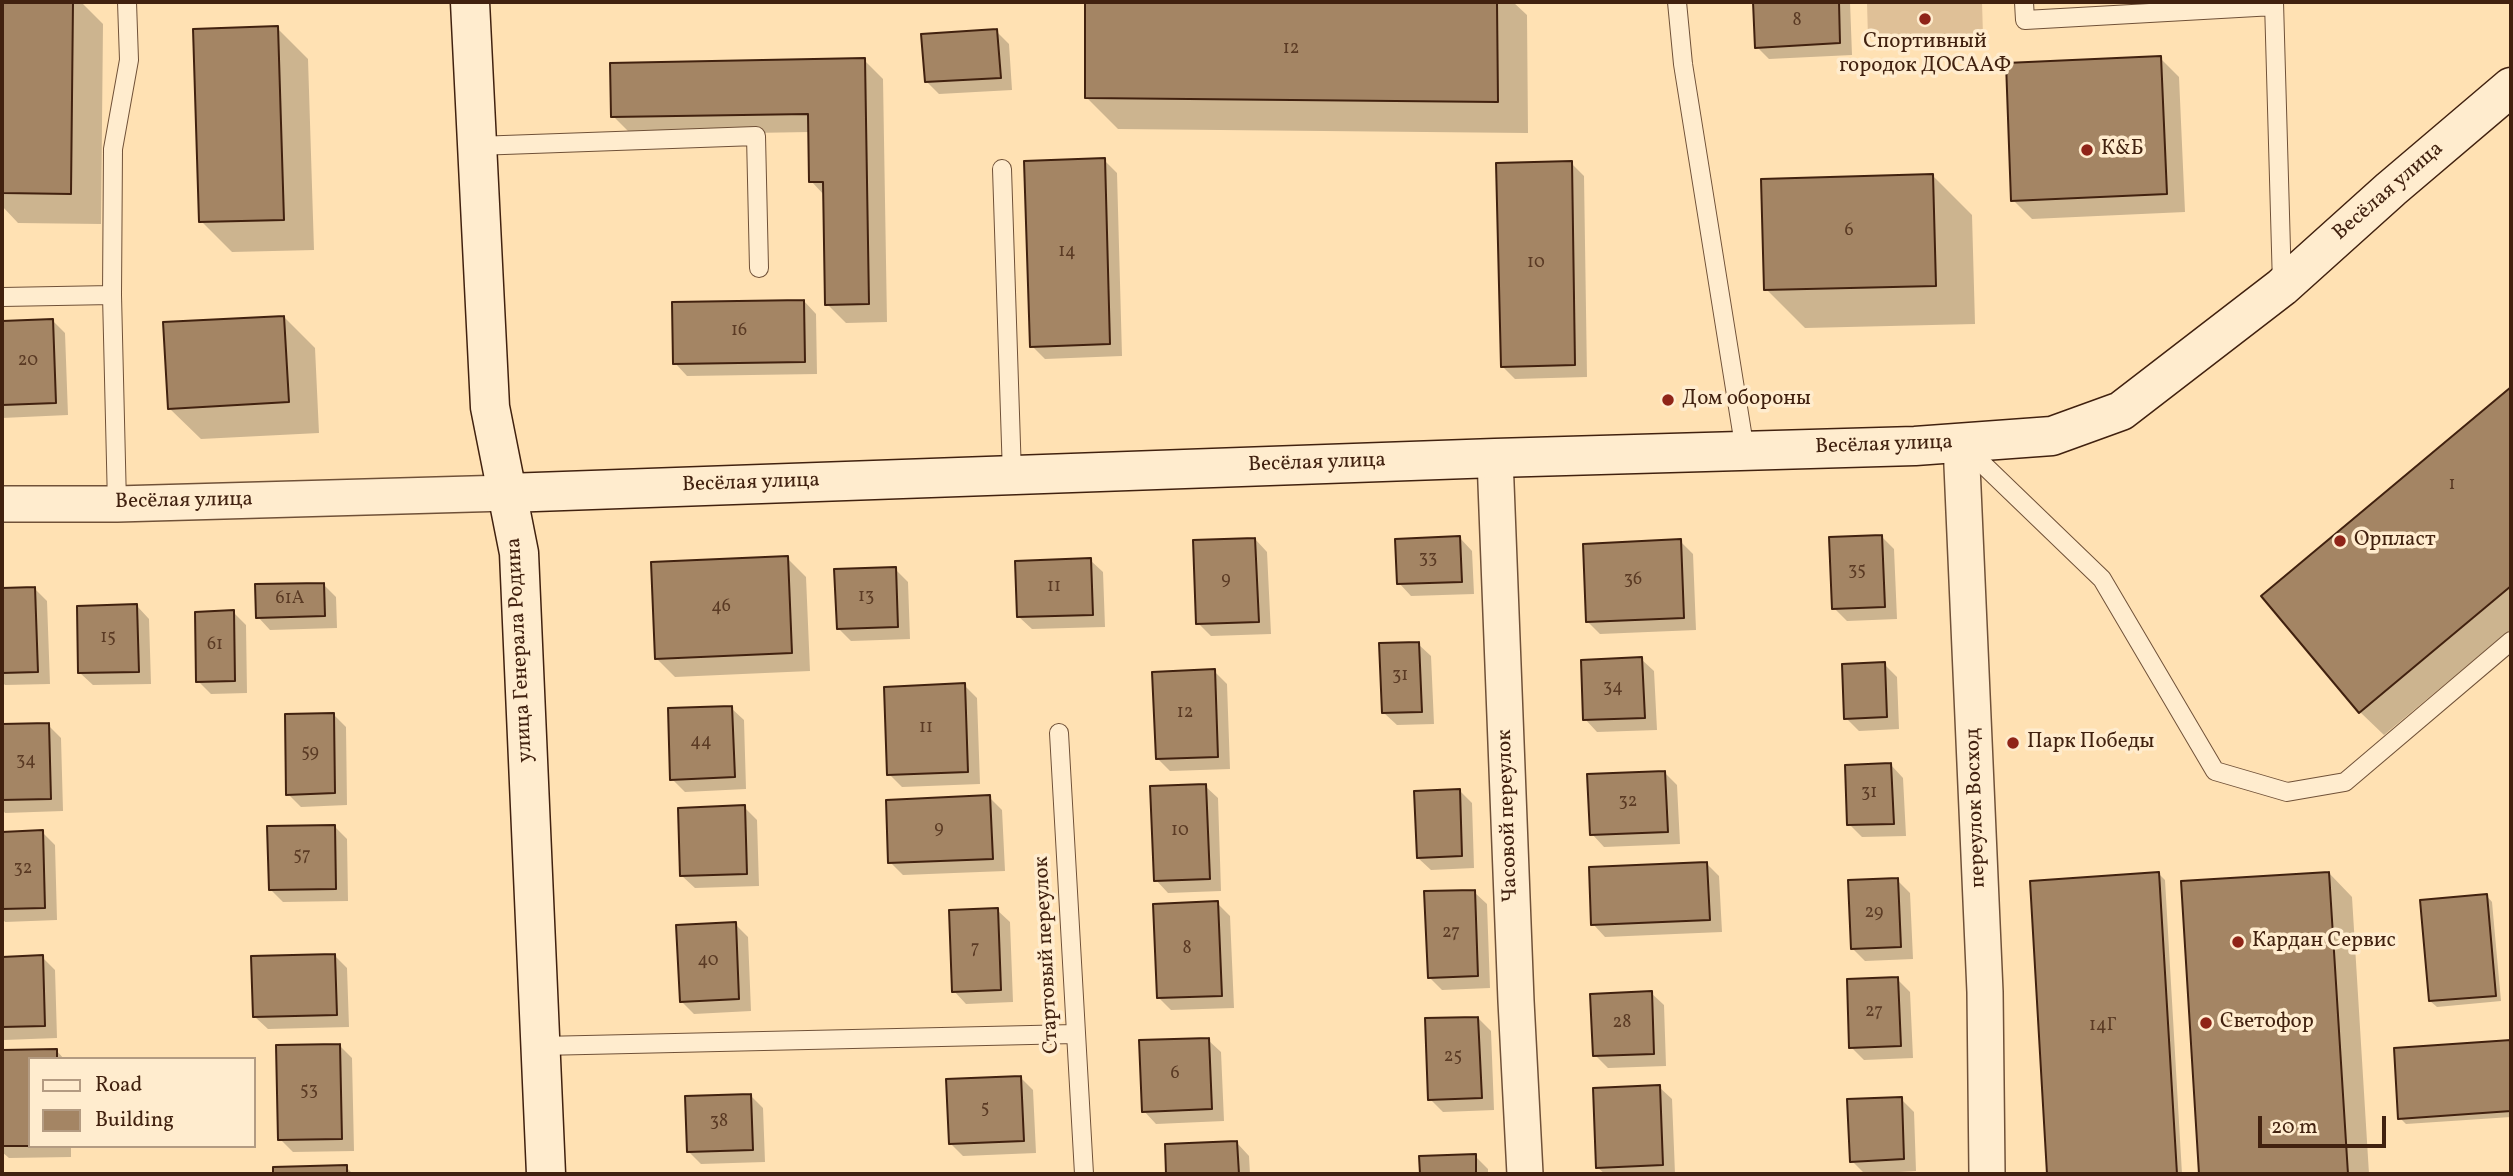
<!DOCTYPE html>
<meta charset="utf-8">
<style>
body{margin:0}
#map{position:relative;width:2513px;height:1176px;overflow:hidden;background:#ffe1b3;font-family:Vollkorn,serif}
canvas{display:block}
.frame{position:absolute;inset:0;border:4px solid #41210f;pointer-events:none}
.legend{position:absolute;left:28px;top:1057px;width:228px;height:91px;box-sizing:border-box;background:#ffecce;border:2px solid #b39b82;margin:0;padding:9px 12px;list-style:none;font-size:21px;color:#41210f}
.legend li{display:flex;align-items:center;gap:14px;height:35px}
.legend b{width:35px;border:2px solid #b39b82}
.scale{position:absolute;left:2258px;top:1116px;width:128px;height:32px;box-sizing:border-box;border:4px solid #41210f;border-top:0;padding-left:9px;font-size:21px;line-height:24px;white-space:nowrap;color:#41210f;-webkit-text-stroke:5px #ffecce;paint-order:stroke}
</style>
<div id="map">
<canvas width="2513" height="1176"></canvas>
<div class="frame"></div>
<ul class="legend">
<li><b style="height:9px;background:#ffecce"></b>Road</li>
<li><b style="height:19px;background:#a48564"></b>Building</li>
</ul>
<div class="scale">20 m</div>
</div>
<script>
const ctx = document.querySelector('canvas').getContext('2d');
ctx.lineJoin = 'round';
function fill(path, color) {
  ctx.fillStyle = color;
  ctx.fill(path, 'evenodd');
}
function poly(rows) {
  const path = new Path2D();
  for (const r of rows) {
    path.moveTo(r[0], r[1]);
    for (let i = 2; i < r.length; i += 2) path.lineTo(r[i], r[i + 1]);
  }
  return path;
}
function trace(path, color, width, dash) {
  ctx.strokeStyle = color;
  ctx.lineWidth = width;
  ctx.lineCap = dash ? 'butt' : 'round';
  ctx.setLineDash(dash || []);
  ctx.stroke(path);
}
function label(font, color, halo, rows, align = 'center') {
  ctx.font = font + ' Vollkorn,serif';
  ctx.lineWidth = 7;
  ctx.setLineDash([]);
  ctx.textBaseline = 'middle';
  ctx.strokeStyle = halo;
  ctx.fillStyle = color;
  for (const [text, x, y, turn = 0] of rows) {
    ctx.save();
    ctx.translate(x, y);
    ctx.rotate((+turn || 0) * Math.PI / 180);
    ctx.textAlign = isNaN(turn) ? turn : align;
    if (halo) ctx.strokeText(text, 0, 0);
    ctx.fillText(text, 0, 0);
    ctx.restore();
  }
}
fill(poly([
 [1867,2,1982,2,1983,36,1868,38]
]), '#dfc097');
fill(poly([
 [2,2,81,2,103,24,101,224,18,223,2,206],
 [881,2,937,2,883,3],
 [1087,2,1513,2,1527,15,1528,133,1118,129,1087,98],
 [1755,2,1850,2,1852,55,1769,59,1757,47],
 [277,28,308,59,314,250,232,252,201,221],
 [996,31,1009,44,1012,90,939,94,926,81],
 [2160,58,2179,77,2185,212,2032,219,2013,200],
 [864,60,883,79,887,322,846,323,827,304,825,196,811,181,810,132,632,135,613,116],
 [1104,160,1117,173,1122,356,1045,359,1032,346],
 [1571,163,1584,176,1587,377,1515,379,1502,366],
 [1933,176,1972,215,1975,324,1805,328,1766,289],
 [804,301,816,314,817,374,687,376,675,363],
 [284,317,315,348,319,433,201,439,170,409],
 [52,320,65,333,68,415,2,418,2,323],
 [2511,389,2511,629,2384,735,2360,712,2264,597],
 [1882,537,1894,549,1897,619,1847,621,1834,608],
 [1460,538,1472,551,1474,594,1411,596,1399,583],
 [1255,539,1267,552,1271,634,1211,636,1198,623],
 [1680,541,1693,554,1696,630,1600,634,1587,621],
 [787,558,806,577,810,671,675,677,656,658],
 [1090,560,1103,572,1105,627,1032,629,1019,617],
 [895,569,908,582,910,639,851,641,838,628],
 [323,584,336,597,337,628,270,630,258,617],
 [35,589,47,601,50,684,5,685,2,682,2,590],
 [137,606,149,619,151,684,93,685,80,673],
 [233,612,246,625,247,693,211,694,198,681],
 [1418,644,1431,656,1434,724,1397,725,1384,713],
 [1641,659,1654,671,1657,730,1597,732,1585,719],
 [1884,664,1897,677,1899,729,1859,731,1846,718],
 [1214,671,1227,684,1230,769,1170,771,1157,758],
 [964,685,977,698,980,784,902,787,889,774],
 [731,708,744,720,746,789,685,792,672,779],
 [333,714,346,727,347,805,301,807,288,794],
 [48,725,61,738,63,811,5,813,2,809,2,726],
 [1891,765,1903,778,1906,836,1862,837,1849,824],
 [1664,772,1677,785,1680,844,1604,847,1592,834],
 [1205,786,1218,798,1221,891,1168,893,1156,880],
 [1459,790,1472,803,1474,868,1431,870,1418,858],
 [989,797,1002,810,1005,871,903,875,890,862],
 [744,807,757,820,759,886,695,888,682,876],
 [334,826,347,839,348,901,283,902,270,889],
 [42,832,55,845,57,920,5,922,2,918,2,833],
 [1706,863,1719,876,1722,932,1605,937,1593,924],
 [2329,873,2352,897,2369,1174,2201,1174,2183,882],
 [2159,874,2165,880,2182,1174,2049,1174,2031,882],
 [1897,880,1910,893,1913,959,1865,961,1852,948],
 [1474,892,1487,904,1490,988,1442,990,1429,977],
 [2486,895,2492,902,2501,1001,2437,1007,2430,1001],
 [1217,903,1230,916,1234,1008,1171,1010,1158,997],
 [997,910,1010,922,1013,1002,966,1004,954,991],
 [735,924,748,937,751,1011,694,1014,681,1001],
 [335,956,347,968,349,1027,268,1029,255,1017],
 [42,957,55,970,57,1038,4,1040,2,1037,2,958],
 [1897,979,1910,992,1913,1058,1864,1060,1851,1047],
 [1651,993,1664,1005,1666,1066,1608,1068,1595,1055],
 [1478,1018,1491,1031,1494,1110,1443,1112,1430,1099],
 [1208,1040,1221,1052,1224,1121,1156,1124,1144,1111],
 [2511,1042,2511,1117,2406,1124,2400,1118,2396,1049],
 [339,1045,352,1058,354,1151,293,1152,280,1139],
 [56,1050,64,1059,30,1059,30,1146,71,1146,71,1157,9,1158,2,1152,2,1052],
 [1021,1078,1033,1090,1036,1153,963,1156,951,1144],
 [1659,1087,1672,1099,1675,1174,1605,1174,1597,1167],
 [750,1095,763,1108,765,1162,701,1164,689,1152],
 [1901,1099,1914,1112,1916,1171,1865,1174,1852,1161],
 [1237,1143,1249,1156,1250,1174,1168,1174,1167,1146],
 [1475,1156,1488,1169,1488,1174,1422,1174,1421,1158],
 [346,1167,353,1174,275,1174,275,1169]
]), '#0003');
const building = poly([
 [2,2,73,2,71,194,2,193,2,2],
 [1085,2,1497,2,1498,102,1085,98,1085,2],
 [1753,2,1839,2,1840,43,1755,48,1753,2],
 [278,26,284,220,199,222,193,29,278,26],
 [997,29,1001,78,925,82,921,34,997,29],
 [2161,56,2167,194,2011,201,2006,63,2161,56],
 [865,58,869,304,825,305,823,182,809,182,808,114,611,117,610,63,865,58],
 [1105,158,1110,344,1030,347,1024,161,1105,158],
 [1572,161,1575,365,1501,367,1496,163,1572,161],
 [1933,174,1936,286,1764,290,1761,179,1933,174],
 [804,300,805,362,673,364,672,302,804,300],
 [284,316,289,402,168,409,163,322,284,316],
 [53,319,56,403,2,405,2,321,53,319],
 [2511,387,2511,586,2359,713,2261,596,2511,387],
 [1882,535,1885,607,1832,609,1829,537,1882,535],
 [1460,536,1462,582,1397,584,1395,539,1460,536],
 [1255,538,1259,622,1196,624,1193,540,1255,538],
 [1681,539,1684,618,1586,622,1583,544,1681,539],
 [788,556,792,653,655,659,651,562,788,556],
 [1091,558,1093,615,1017,617,1015,561,1091,558],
 [896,567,898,627,837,629,834,569,896,567],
 [324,583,325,616,256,618,255,584,324,583],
 [35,587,38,672,2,673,2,588,35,587],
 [137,604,139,672,78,673,77,606,137,604],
 [234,610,235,681,196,682,195,612,234,610],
 [1419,642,1422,712,1382,713,1379,643,1419,642],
 [1642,657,1645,718,1583,720,1581,660,1642,657],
 [1885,662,1887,717,1844,719,1842,664,1885,662],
 [1215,669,1218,757,1156,759,1152,672,1215,669],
 [965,683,968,772,887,775,884,687,965,683],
 [732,706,735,777,670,780,668,708,732,706],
 [334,713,335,793,286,795,285,714,334,713],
 [49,723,51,799,2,800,2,724,49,723],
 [1891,763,1894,824,1847,825,1845,765,1891,763],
 [1665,771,1668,832,1590,835,1587,774,1665,771],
 [1206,784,1210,879,1154,881,1150,786,1206,784],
 [1460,789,1462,856,1417,858,1414,791,1460,789],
 [990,795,993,859,888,863,886,800,990,795],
 [745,805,747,874,680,876,678,808,745,805],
 [335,825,336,889,269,890,267,826,335,825],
 [43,830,45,908,2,909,2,832,43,830],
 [1707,862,1710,920,1591,925,1589,867,1707,862],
 [2159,872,2177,1174,2047,1174,2030,881,2159,872],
 [2329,872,2348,1174,2199,1174,2181,881,2329,872],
 [1898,878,1901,947,1851,949,1848,880,1898,878],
 [1475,890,1478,976,1428,978,1424,891,1475,890],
 [2487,894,2496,996,2429,1001,2420,900,2487,894],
 [1218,901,1222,996,1157,998,1153,904,1218,901],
 [998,908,1001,990,952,992,949,910,998,908],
 [736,922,739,999,680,1002,676,925,736,922],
 [335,954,337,1015,253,1017,251,956,335,954],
 [43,955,45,1026,2,1027,2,957,43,955],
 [1898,977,1901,1046,1849,1048,1847,979,1898,977],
 [1652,991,1654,1054,1593,1056,1590,994,1652,991],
 [1478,1017,1482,1098,1428,1100,1425,1018,1478,1017],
 [1209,1038,1212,1109,1142,1112,1139,1040,1209,1038],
 [2511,1040,2511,1111,2398,1119,2394,1048,2511,1040],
 [340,1044,342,1139,278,1140,276,1045,340,1044],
 [57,1049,57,1059,30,1059,30,1146,2,1146,2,1050,57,1049],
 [1021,1076,1024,1141,949,1144,946,1079,1021,1076],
 [1660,1085,1663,1165,1596,1168,1593,1088,1660,1085],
 [751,1094,753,1150,687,1152,685,1096,751,1094],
 [1902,1097,1904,1159,1850,1162,1847,1099,1902,1097],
 [1237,1141,1239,1174,1166,1174,1165,1144,1237,1141],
 [1476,1154,1476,1174,1420,1174,1419,1156,1476,1154],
 [347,1165,347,1174,273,1174,273,1167,347,1165]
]);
fill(building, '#a48564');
trace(building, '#41210f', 2);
const lane = poly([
 [1677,2,1683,64,1745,451],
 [2024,2,2025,20,2274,6],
 [2274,2,2282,285],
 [476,146,756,136,759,268],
 [1002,169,1012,475],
 [2,297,112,295],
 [1964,446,2102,579,2215,771,2287,792,2345,782,2511,641],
 [117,504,112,295,113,149,129,60,127,2],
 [1059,733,1084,1174],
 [541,1046,1075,1034]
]);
const street = poly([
 [1961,443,1985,992,1987,1174],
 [1495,458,1516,1001,1525,1174],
 [2,504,117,504,507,493]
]);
const secondary = poly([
 [470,2,490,407,519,553,546,1174],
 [507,493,1495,458,1915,446,2052,436,2121,411,2282,287,2391,189,2511,87]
]);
trace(lane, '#705138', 20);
trace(street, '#705138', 38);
trace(secondary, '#41210f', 41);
trace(lane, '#ffecce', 18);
trace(street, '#ffecce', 35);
trace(secondary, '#ffecce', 38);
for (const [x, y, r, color] of [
 [1925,19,7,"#8f2418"],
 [2087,150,7,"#8f2418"],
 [1668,400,7,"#8f2418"],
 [2340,541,7,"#8f2418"],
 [2013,743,7,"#8f2418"],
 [2238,942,7,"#8f2418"],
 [2206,1023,7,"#8f2418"]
]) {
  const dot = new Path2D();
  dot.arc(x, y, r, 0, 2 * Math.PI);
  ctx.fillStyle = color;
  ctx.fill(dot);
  trace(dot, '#ffecce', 2.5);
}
label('18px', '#5a3a24', null, [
 ["8",1797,22],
 ["12",1291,50],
 ["6",1849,232],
 ["14",1067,253],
 ["10",1536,264],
 ["16",739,332],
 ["20",28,362],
 ["1",2452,486],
 ["33",1428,560],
 ["35",1857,572],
 ["9",1226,581],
 ["36",1633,581],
 ["11",1054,588],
 ["13",866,598],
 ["61А",290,600],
 ["46",721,608],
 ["15",108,639],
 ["61",215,646],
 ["31",1400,677],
 ["34",1613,689],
 ["12",1185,714],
 ["11",926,729],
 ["44",701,743],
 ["59",310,754],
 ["34",26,762],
 ["31",1869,794],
 ["32",1628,803],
 ["9",939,830],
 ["10",1180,832],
 ["57",302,857],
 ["32",23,870],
 ["29",1874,914],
 ["27",1451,934],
 ["7",975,950],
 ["8",1187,950],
 ["40",708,962],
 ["27",1874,1013],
 ["28",1622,1024],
 ["14Г",2103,1027],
 ["25",1453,1058],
 ["6",1175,1075],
 ["53",309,1092],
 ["5",985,1110],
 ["38",719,1123]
]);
label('21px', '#41210f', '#ffecce', [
 ["Спортивный",1925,43,"center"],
 ["городок ДОСААФ",1925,67,"center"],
 ["К&Б",2101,150],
 ["Дом обороны",1682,400],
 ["Орпласт",2354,541],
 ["Парк Победы",2027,743],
 ["Кардан Сервис",2252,942],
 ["Светофор",2220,1023]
], 'left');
label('21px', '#41210f', '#ffecce', [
 ["Весёлая улица",2389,192,-41],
 ["Весёлая улица",1884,446,-2],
 ["Весёлая улица",1317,464,-2],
 ["Весёлая улица",751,484,-2],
 ["Весёлая улица",184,502,-1],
 ["улица Генерала Родина",521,650,-93],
 ["переулок Восход",1977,808,-92],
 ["Часовой переулок",1509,816,-92],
 ["Стартовый переулок",1048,955,-93]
]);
</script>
